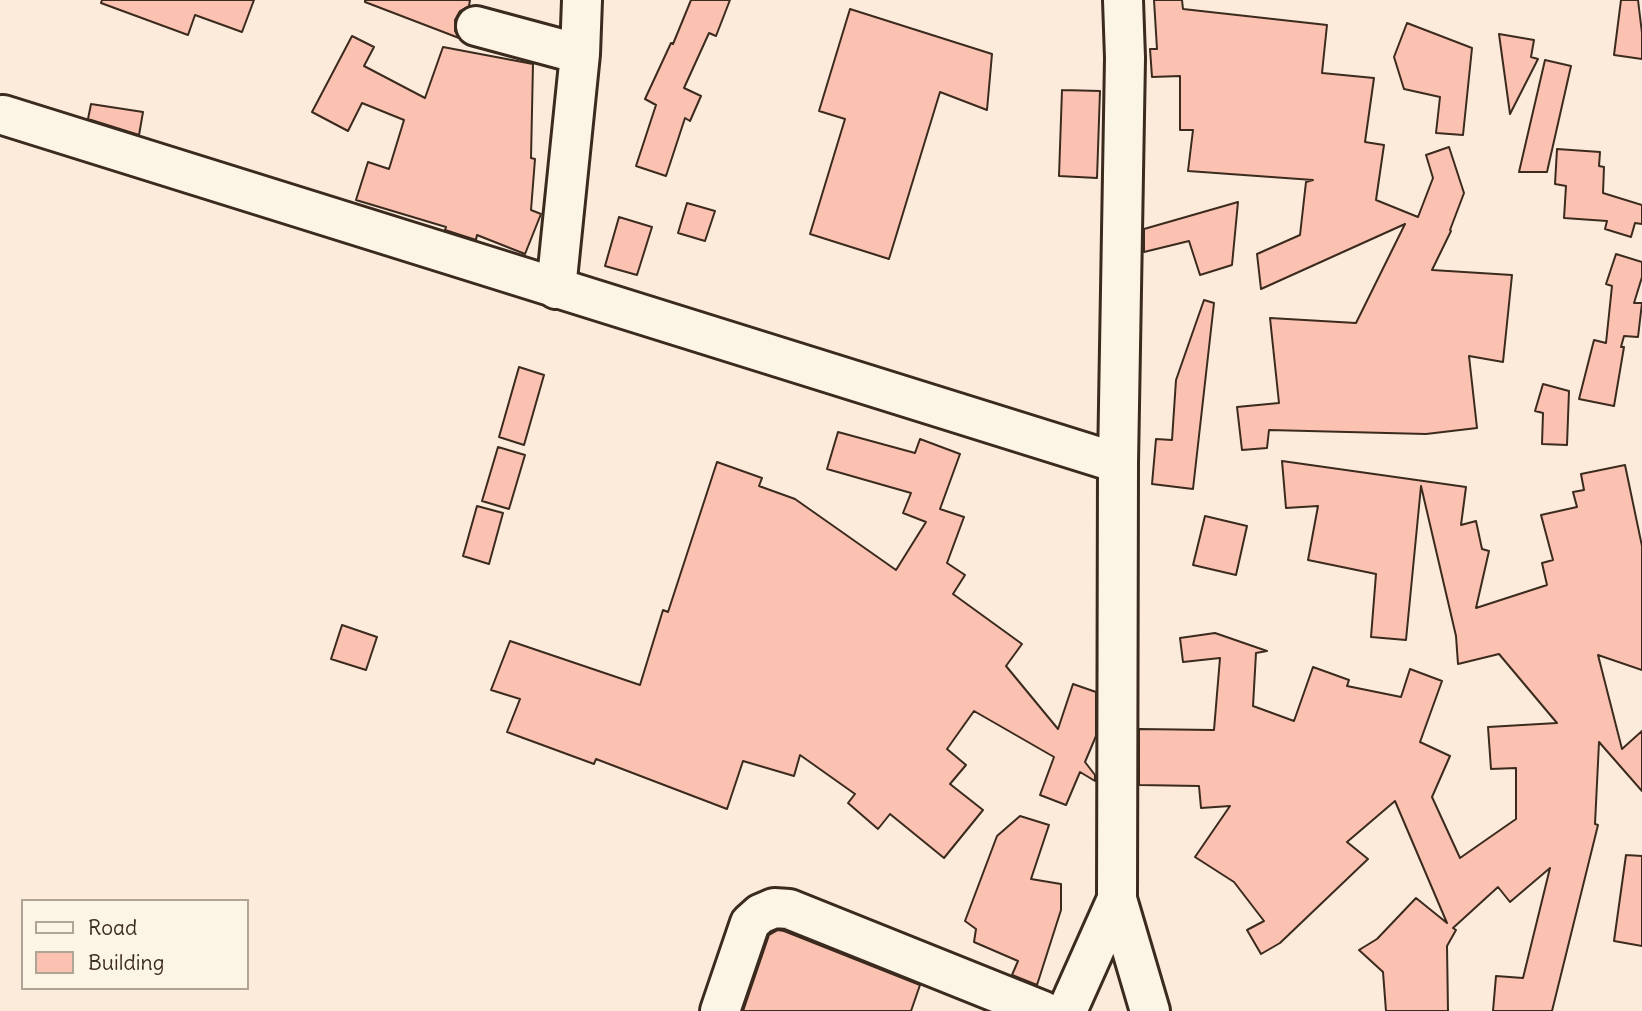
<!DOCTYPE html>
<style>
body{margin:0}
#map{position:relative;width:1642px;height:1011px;overflow:hidden;background:#fcebdb;font-family:Delius,sans-serif}
canvas{display:block}
.legend{position:absolute;left:21px;top:899px;width:228px;height:91px;box-sizing:border-box;background:#fcf5e5;border:2px solid #afa495;margin:0;padding:9px 12px;list-style:none;font-size:21px;color:#3b2a1e}
.legend li{display:flex;align-items:center;gap:14px;height:35px}
.legend b{width:35px;border:2px solid #afa495}
</style>
<div id="map">
<canvas width="1642" height="1011"></canvas>
<ul class="legend">
<li><b style="height:9px;background:#fcf5e5"></b>Road</li>
<li><b style="height:19px;background:#fbc2b1"></b>Building</li>
</ul>
</div>
<script>
const ctx = document.querySelector('canvas').getContext('2d');
ctx.lineJoin = 'round';
function fill(path, color) {
  ctx.fillStyle = color;
  ctx.fill(path, 'evenodd');
}
function poly(rows) {
  const path = new Path2D();
  for (const r of rows) {
    path.moveTo(r[0], r[1]);
    for (let i = 2; i < r.length; i += 2) path.lineTo(r[i], r[i + 1]);
  }
  return path;
}
function trace(path, color, width, dash) {
  ctx.strokeStyle = color;
  ctx.lineWidth = width;
  ctx.lineCap = dash ? 'butt' : 'round';
  ctx.setLineDash(dash || []);
  ctx.stroke(path);
}
const building = poly([
 [102,0,254,0,242,32,195,15,188,35,101,3,102,0],
 [365,0,470,0,469,6,460,11,455,20,455,31,459,38,365,2,365,0],
 [691,0,730,0,716,36,709,33,684,88,701,96,690,121,685,118,666,176,636,166,656,105,645,99,671,43,673,44,691,0],
 [1154,0,1182,0,1183,9,1327,25,1322,73,1374,78,1365,142,1384,145,1376,200,1418,217,1433,178,1426,155,1449,147,1464,193,1450,230,1451,231,1432,270,1512,275,1503,362,1469,356,1477,428,1426,434,1269,430,1267,448,1242,450,1237,407,1279,403,1270,318,1356,323,1405,224,1261,289,1257,254,1300,235,1306,182,1313,180,1188,171,1193,130,1180,130,1180,76,1152,77,1150,49,1157,49,1154,0],
 [1621,0,1638,0,1642,33,1642,59,1614,55,1621,0],
 [850,9,992,54,987,110,940,92,889,259,810,234,845,119,819,111,850,9],
 [1407,23,1472,48,1463,135,1436,133,1440,97,1404,89,1394,57,1407,23],
 [1499,34,1534,40,1531,57,1538,59,1510,114,1499,34],
 [352,36,374,47,364,66,425,98,443,47,533,64,531,158,535,159,531,210,541,214,525,254,477,235,476,240,445,230,446,227,356,200,368,162,389,169,404,120,362,103,348,131,312,112,352,36],
 [1545,60,1571,66,1547,172,1519,172,1545,60],
 [1062,90,1100,91,1097,178,1059,176,1062,90],
 [91,104,143,112,139,135,88,119,91,104],
 [1557,149,1600,152,1599,166,1604,167,1603,193,1642,205,1642,224,1635,223,1631,237,1605,229,1607,221,1564,218,1566,186,1555,184,1557,149],
 [1238,202,1232,265,1200,275,1189,241,1144,252,1144,229,1238,202],
 [687,203,715,211,705,241,678,233,687,203],
 [619,217,652,227,637,275,605,266,619,217],
 [1616,254,1642,262,1642,277,1634,303,1642,303,1638,337,1624,336,1621,347,1624,347,1614,406,1579,399,1594,340,1606,343,1612,286,1606,284,1616,254],
 [1204,300,1214,303,1193,489,1152,484,1156,439,1172,440,1176,380,1204,300],
 [519,367,544,375,524,445,499,437,519,367],
 [1543,384,1569,391,1567,445,1542,444,1543,413,1535,411,1543,384],
 [838,432,915,453,920,439,960,454,940,509,964,517,947,563,965,575,953,594,1022,644,1006,666,1058,729,1073,684,1096,692,1096,736,1085,762,1095,775,1095,781,1080,772,1066,805,1040,795,1054,757,974,711,947,749,966,765,950,784,983,810,944,858,890,814,878,829,848,803,855,794,800,755,794,776,743,761,727,809,596,759,594,764,507,732,520,699,491,690,510,641,640,685,663,610,668,612,717,462,762,478,759,486,795,499,896,570,926,522,903,513,911,493,827,469,838,432],
 [498,447,525,455,509,509,482,501,498,447],
 [1282,461,1466,487,1461,525,1476,521,1482,549,1489,551,1476,608,1547,585,1542,563,1553,560,1541,515,1577,507,1573,492,1584,490,1581,474,1625,465,1642,546,1642,670,1598,655,1622,749,1642,731,1642,791,1599,742,1595,824,1598,825,1552,1011,1493,1011,1496,976,1523,978,1550,868,1510,902,1498,887,1453,928,1456,930,1447,946,1448,1011,1386,1011,1383,972,1359,950,1377,939,1416,898,1447,923,1395,801,1347,842,1368,859,1280,943,1261,954,1247,930,1264,921,1234,882,1195,857,1230,806,1201,808,1199,786,1139,785,1139,729,1214,730,1220,658,1183,662,1180,638,1215,633,1267,651,1256,653,1253,706,1294,721,1313,667,1349,680,1347,686,1401,697,1410,669,1442,681,1420,742,1450,756,1432,797,1460,858,1516,819,1516,768,1491,769,1488,727,1557,723,1499,654,1458,664,1456,636,1421,486,1406,640,1371,637,1376,574,1308,560,1318,506,1286,508,1282,461],
 [477,506,503,513,489,564,463,556,477,506],
 [1205,516,1247,526,1236,575,1193,565,1205,516],
 [342,625,377,637,366,670,331,659,342,625],
 [1020,816,1049,825,1031,879,1061,884,1061,910,1037,985,1012,975,1018,961,974,942,976,929,965,921,997,836,1020,816],
 [1626,855,1642,856,1642,946,1614,941,1626,855],
 [778,930,784,931,920,985,911,1011,743,1011,769,935,778,930]
]);
fill(building, '#fbc2b1');
trace(building, '#3b2a1e', 2);
const minor = poly([
 [1123,0,1125,58,1118,463,1117,899,1150,1011],
 [476,26,580,54],
 [3,115,1118,463],
 [556,289,580,54,582,0],
 [720,1011,750,923,760,914,774,908,789,909,1043,1011],
 [1067,1011,1117,899]
]);
trace(minor, '#3b2a1e', 44);
trace(minor, '#fcf5e5', 38);
</script>
